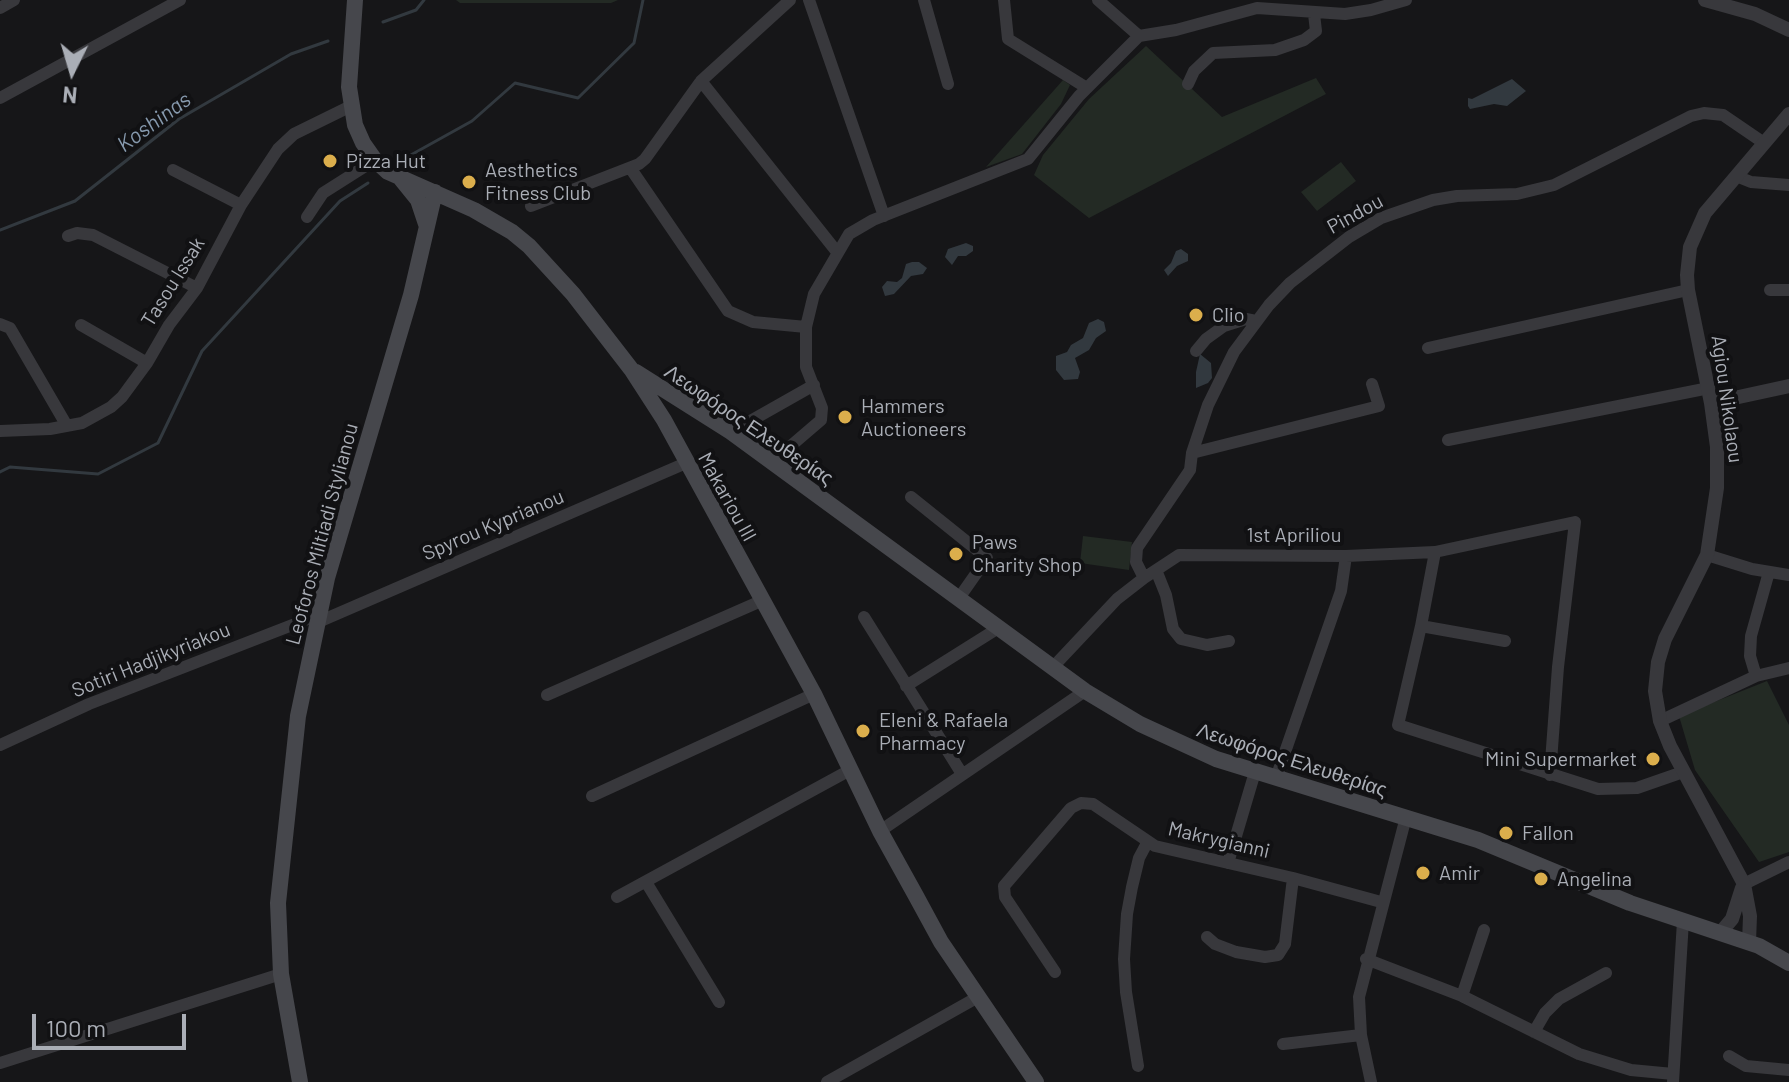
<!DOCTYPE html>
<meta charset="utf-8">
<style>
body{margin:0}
#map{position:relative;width:1789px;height:1082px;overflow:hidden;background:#161618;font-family:Barlow,sans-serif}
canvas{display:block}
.north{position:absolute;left:32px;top:32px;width:80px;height:80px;-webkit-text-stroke:6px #111113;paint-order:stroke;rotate:185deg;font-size:22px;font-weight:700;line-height:32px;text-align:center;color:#aaaeb6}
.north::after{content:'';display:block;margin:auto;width:28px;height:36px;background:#aaaeb6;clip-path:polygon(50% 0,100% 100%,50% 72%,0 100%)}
.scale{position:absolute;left:32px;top:1014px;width:154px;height:36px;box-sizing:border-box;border:4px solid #aaaeb6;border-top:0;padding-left:10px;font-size:24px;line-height:28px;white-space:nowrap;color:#aaaeb6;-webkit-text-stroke:6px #111113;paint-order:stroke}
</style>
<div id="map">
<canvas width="1789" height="1082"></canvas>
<div class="north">N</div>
<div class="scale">100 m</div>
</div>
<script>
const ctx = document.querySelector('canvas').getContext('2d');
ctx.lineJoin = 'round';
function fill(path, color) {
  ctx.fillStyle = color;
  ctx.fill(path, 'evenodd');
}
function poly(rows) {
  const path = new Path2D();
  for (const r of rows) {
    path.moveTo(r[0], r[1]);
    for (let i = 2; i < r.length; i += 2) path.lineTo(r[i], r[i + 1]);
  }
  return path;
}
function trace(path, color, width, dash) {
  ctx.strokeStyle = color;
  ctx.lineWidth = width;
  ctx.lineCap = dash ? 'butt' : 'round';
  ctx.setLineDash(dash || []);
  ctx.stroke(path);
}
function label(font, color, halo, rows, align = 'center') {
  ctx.font = font + ' Barlow,sans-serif';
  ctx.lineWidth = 8;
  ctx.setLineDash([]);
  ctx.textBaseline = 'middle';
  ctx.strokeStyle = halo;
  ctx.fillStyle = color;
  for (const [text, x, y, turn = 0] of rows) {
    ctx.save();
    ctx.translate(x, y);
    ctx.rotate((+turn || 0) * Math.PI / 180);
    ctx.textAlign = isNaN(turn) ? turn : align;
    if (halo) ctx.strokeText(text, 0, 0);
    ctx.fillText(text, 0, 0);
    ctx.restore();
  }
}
fill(poly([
 [456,0,618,0,611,3,460,3],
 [1146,46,1222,117,1316,78,1326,94,1089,218,1034,175,1043,155,1089,99],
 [1063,80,1070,85,1061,104,1022,154,986,167],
 [1341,162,1356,181,1317,211,1301,192],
 [1083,536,1132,542,1129,570,1080,563],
 [1767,681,1789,725,1789,852,1759,862,1695,770,1679,716]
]), '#232a24');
fill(poly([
 [1512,79,1526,91,1507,106,1494,104,1470,109,1468,106,1468,98,1472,99],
 [966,243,973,246,973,251,966,256,958,256,952,265,945,257,948,249],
 [1181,249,1188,254,1188,261,1177,266,1168,276,1164,270,1171,263,1176,251],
 [912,262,919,262,927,268,923,274,911,276,894,294,885,296,882,287,887,281,897,282,902,278,906,264],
 [1098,319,1104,322,1106,331,1096,338,1089,350,1075,358,1080,372,1078,379,1064,380,1056,370,1056,356,1067,352,1071,345,1083,338,1089,323],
 [1200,354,1211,363,1212,378,1208,383,1196,388,1196,372]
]), '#32393f');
trace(poly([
 [383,22,416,10,424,0],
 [409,156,472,121,515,83,578,98,634,43,643,0],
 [0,230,75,201,179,119,291,54,328,41],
 [0,472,10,467,98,474,158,443,202,351,340,201,368,183]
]), '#32393f', 3);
trace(poly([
 [809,0,884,216],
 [924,0,948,84],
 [1004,0,1008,39,1087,88],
 [1098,0,1139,36,1176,30,1257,8,1345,14,1371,10,1406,0],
 [0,8,14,0],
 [701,81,837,252],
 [1188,84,1194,71,1213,53,1275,50,1304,40,1316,31,1314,14],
 [0,98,180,0],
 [631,169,728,311,753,322,806,327],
 [173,170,241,205],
 [1736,176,1751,182,1789,185],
 [531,206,639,164,645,159,701,81,790,0],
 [307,217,323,193,375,160],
 [68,236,77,233,93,235,197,288],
 [1770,290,1789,290],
 [0,324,10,328,67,426],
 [81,325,147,363],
 [1428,348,1688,290],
 [1196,351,1206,339,1224,326,1246,319,1256,321],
 [0,431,50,429,82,423,111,407,122,397,147,363,169,325,197,288,241,205,278,149,294,134,351,106],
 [731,432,814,385],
 [1448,440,1709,388],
 [1192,453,1379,406,1372,384],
 [772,462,821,420,822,408,806,367,806,327,814,294,849,234,873,220,1028,159,1079,96,1139,36],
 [911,497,987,558,959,598],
 [1435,552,1421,626,1398,725,1598,789,1637,788,1683,772],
 [1707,555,1752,569,1789,575],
 [1156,570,1166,595,1173,629,1181,639,1207,645,1229,641],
 [1144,578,1136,562,1137,548,1190,470,1192,453,1208,405,1234,352,1269,305,1290,283,1349,237,1381,218,1433,200,1457,196,1517,194,1554,185,1691,116,1704,113,1723,115,1764,143],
 [864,617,962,774],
 [316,623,686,463],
 [1421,626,1505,641],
 [1053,667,1117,599,1144,578,1179,555,1346,556,1435,552,1575,522,1558,667,1550,775],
 [1756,676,1750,656,1751,636,1769,572],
 [906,686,1000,627],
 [547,695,761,601],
 [1660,721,1756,676,1789,668],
 [0,745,89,704,318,615],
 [1276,778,1341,591,1346,556],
 [592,796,814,694],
 [880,831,1085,691],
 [1228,863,1255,772],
 [646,882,719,1002],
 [1744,884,1789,862],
 [617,897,850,770],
 [1207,937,1215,944,1236,952,1265,957,1278,955,1285,944,1293,878],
 [1366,959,1462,996,1579,1054,1631,1070,1673,1074],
 [1055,972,1005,897,1004,886,1071,808,1081,803,1093,804,1155,846,1293,878,1381,902],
 [1462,996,1484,930],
 [1534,1032,1545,1013,1559,999,1606,973],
 [1283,1044,1361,1035],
 [1729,1056,1746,1066,1789,1070],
 [0,1063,281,974],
 [1138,1066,1126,992,1124,959,1127,914,1132,887,1139,858,1147,843],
 [827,1082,978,997],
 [1371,1082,1361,1035,1359,997,1406,817],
 [1673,1082,1683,921]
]), '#38383c', 12);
trace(poly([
 [1705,0,1755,14,1789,30],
 [1711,403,1789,386],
 [1721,932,1732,919,1742,888],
 [1749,942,1750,916,1744,884,1670,746,1660,721,1655,691,1658,662,1665,639,1707,555,1717,488,1717,447,1711,403,1688,290,1687,275,1690,247,1705,213,1789,114]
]), '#38383c', 14);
trace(poly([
 [355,0,349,87,355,125,363,143,375,160,388,172,474,210,512,232,529,246,573,294,631,369,664,420,814,694,880,831,916,896,941,942,1036,1082],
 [401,179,418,200,426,224],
 [636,372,731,432,1085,691,1140,724,1216,759,1478,840,1630,903,1759,946,1789,963],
 [300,1082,281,974,278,903,298,716,327,578,411,295,435,192]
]), '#46474c', 16);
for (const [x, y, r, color] of [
 [330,161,8,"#dbae4c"],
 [469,182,8,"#dbae4c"],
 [1196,315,8,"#dbae4c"],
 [845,417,8,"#dbae4c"],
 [956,554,8,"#dbae4c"],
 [863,731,8,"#dbae4c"],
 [1653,759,8,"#dbae4c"],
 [1506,833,8,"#dbae4c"],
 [1423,873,8,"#dbae4c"],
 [1541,879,8,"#dbae4c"]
]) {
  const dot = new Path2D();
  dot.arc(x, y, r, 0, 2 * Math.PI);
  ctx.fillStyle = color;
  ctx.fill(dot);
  trace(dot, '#111113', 3);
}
label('20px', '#aaaeb6', '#111113', [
 ["Pizza Hut",346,161],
 ["Aesthetics",485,170],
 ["Fitness Club",485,193],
 ["Clio",1212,315],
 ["Hammers",861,406],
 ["Auctioneers",861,429],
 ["Paws",972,542],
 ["Charity Shop",972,565],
 ["Eleni & Rafaela",879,720],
 ["Pharmacy",879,743],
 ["Mini Supermarket",1637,759,"right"],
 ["Fallon",1522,833],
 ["Amir",1439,873],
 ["Angelina",1557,879]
], 'left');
label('20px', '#aaaeb6', '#111113', [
 ["Pindou",1355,214,-29],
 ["Tasou Issak",173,282,-58],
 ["Agiou Nikolaou",1727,399,82],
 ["Λεωφόρος Ελευθερίας",749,425,34],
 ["Makariou III",727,497,61],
 ["Spyrou Kyprianou",493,525,-23],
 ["Leoforos Miltiadi Stylianou",322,534,-75],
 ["1st Apriliou",1294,535],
 ["Sotiri Hadjikyriakou",151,660,-22],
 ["Λεωφόρος Ελευθερίας",1292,760,18],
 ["Makrygianni",1219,840,13]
]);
label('italic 22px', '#8699ad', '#111113', [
 ["Koshinas",154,122,-36]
]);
</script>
